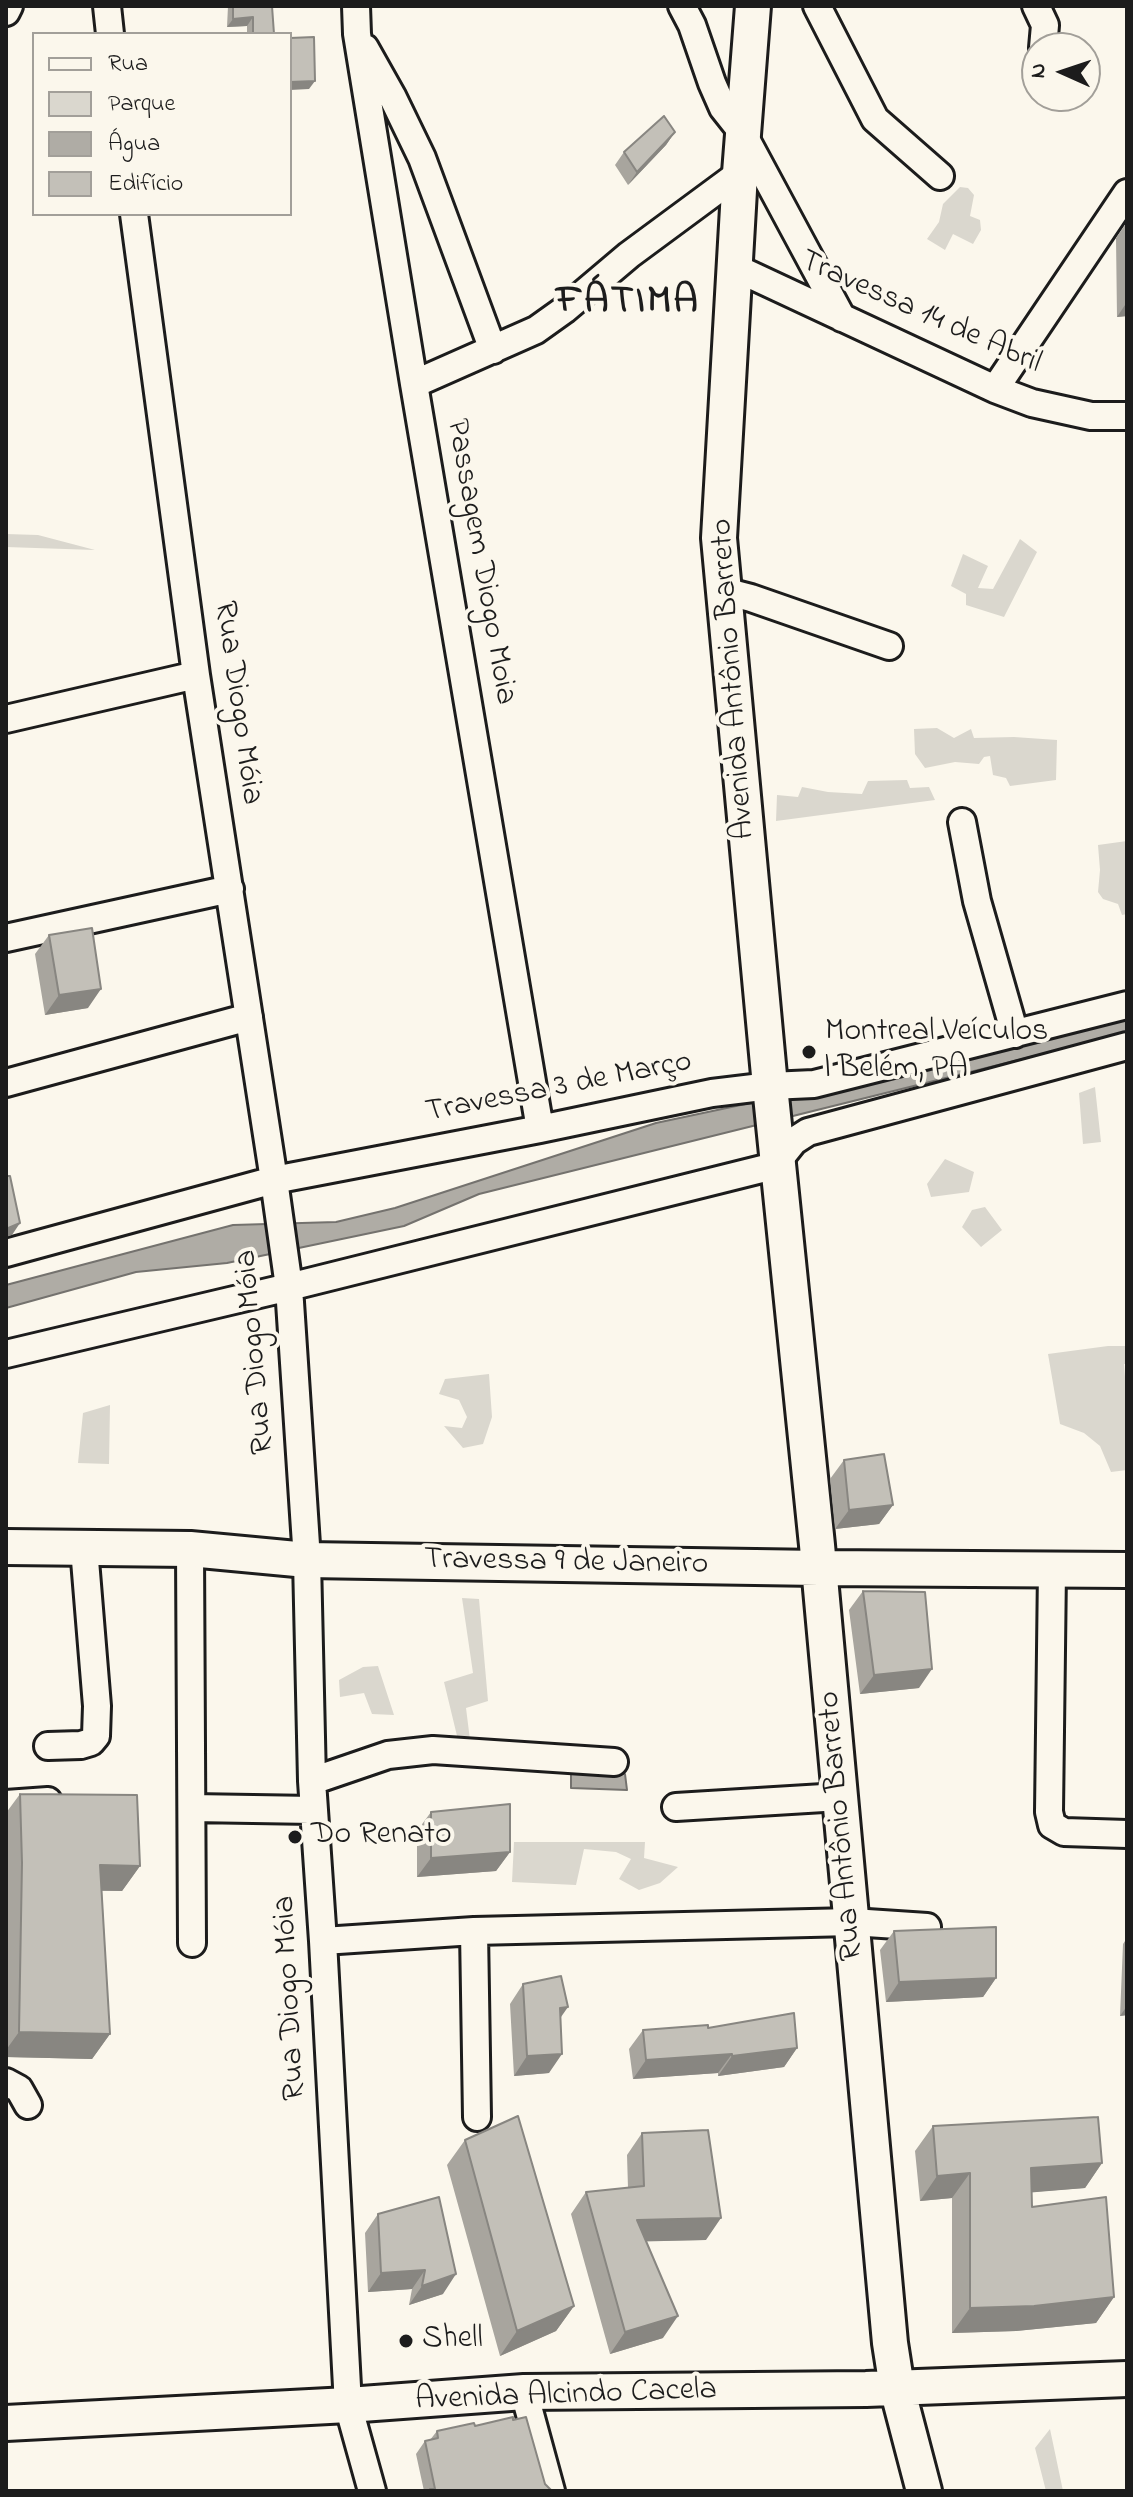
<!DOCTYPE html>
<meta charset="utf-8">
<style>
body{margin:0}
#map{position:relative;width:1133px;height:2497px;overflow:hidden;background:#fbf7ec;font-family:"Indie Flower",sans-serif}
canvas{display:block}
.frame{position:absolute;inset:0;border:8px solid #1c1c1c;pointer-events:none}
.legend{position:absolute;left:32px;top:32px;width:260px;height:184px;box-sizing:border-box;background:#fbf7ec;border:2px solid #a29f99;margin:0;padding:10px 14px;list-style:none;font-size:24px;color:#1c1c1c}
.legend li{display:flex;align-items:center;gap:16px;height:40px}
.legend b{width:40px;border:2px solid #a29f99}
.north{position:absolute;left:1021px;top:32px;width:80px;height:80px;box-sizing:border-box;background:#fbf7ec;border:2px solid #a29f99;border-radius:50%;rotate:273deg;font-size:22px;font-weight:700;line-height:32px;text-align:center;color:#1c1c1c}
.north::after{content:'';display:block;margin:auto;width:28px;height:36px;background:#1c1c1c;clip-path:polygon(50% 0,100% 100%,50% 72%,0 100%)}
</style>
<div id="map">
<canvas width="1133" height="2497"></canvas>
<div class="frame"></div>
<ul class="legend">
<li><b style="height:10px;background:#fbf7ec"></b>Rua</li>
<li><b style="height:22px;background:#dad7ce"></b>Parque</li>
<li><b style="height:22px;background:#afaca5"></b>Água</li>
<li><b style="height:22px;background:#c3c0b8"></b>Edifício</li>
</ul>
<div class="north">N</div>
</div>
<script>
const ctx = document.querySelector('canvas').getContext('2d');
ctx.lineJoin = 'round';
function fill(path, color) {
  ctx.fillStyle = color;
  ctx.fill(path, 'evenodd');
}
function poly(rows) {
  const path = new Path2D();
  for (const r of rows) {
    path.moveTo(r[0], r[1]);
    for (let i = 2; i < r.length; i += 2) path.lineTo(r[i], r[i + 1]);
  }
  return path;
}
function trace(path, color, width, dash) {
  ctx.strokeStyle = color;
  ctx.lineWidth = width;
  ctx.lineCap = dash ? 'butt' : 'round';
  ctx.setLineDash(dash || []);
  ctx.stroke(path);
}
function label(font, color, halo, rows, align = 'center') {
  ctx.font = font + ' "Indie Flower",sans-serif';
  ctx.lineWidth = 8;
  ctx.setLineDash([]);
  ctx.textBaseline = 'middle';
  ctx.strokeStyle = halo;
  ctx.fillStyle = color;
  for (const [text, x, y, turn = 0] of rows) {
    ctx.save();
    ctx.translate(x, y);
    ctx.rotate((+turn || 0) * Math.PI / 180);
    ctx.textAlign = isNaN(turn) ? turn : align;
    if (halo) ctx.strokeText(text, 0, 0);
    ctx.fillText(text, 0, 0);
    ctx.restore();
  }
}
fill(poly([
 [960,187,968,188,974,195,970,216,980,220,981,230,973,244,953,234,945,250,927,239,939,222,943,204],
 [6,534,38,535,95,550,6,547],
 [1020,539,1037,552,1004,617,966,605,966,594,951,586,963,554,988,566,978,588,993,589],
 [937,728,954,738,971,729,974,738,1014,737,1057,740,1056,780,1010,786,1006,778,993,775,990,756,984,757,979,764,955,762,925,768,915,754,914,729],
 [907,780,910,788,929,787,935,800,776,821,777,795,798,797,802,787,828,792,862,794,868,781],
 [1127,841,1127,914,1122,915,1118,904,1103,899,1098,892,1100,870,1098,845],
 [1095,1087,1101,1142,1083,1144,1079,1093],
 [945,1159,974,1172,969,1192,931,1197,927,1184],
 [985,1207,1002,1230,981,1247,962,1227,972,1210],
 [1108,1346,1127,1346,1127,1364,1124,1364,1127,1403,1127,1470,1111,1472,1100,1446,1084,1433,1060,1424,1048,1354],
 [489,1374,492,1417,483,1444,463,1448,444,1426,462,1428,467,1417,459,1400,439,1394,445,1379],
 [110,1405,109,1464,78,1463,83,1413],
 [462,1598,479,1599,488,1701,466,1708,470,1740,458,1740,444,1682,473,1673],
 [378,1666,394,1715,372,1714,364,1693,340,1697,339,1680,363,1667],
 [514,1842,645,1842,644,1858,678,1867,660,1883,639,1890,619,1879,631,1859,616,1852,584,1849,576,1885,512,1882],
 [1050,2429,1063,2491,1046,2491,1035,2448]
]), '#dad7ce');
const water = poly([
 [1127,1015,1127,1033,479,1194,404,1226,227,1263,136,1272,6,1308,6,1285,233,1225,336,1222,395,1208,656,1123,802,1092,1127,1015],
 [571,1773,625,1774,627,1790,571,1788,571,1773]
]);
fill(water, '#afaca5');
trace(water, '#74726e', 2);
const minor = poly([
 [107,6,110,34],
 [356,6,357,34,414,384,540,1129],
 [682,6,692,25,712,83,723,108,742,132,842,318],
 [817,6,875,119,940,176],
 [1036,6,1045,25,1043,48],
 [6,12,9,6],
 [365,48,392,96,422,158,493,350],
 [134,214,196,675,274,1180,289,1287,307,1560,312,1781,323,1941,348,2405,372,2491],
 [736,268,995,389,1032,403,1091,416,1127,416],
 [414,384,536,330,564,310,629,255,740,173],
 [995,389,1127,193],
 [724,591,751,598,889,646],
 [6,719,196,675],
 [962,822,977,901,1015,1034],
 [6,938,230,889],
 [6,1083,249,1017],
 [778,1161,794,1141,808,1132,1127,1046],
 [6,1253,274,1180,540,1129,712,1093,770,1086,814,1084,1127,1005],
 [6,1354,289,1287,778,1165],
 [190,1549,192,1943],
 [1052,1569,1049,1812,1052,1825,1064,1832,1127,1834],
 [48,1746,81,1745,91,1742,96,1736,97,1706,84,1548],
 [312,1781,388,1755,433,1750,614,1762],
 [6,1804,48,1801],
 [676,1807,840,1797],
 [192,1808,314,1810],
 [474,1931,477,2117],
 [323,1941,474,1931,852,1922,927,1927],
 [6,2082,19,2089,28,2105],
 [524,2392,551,2491]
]);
const major = poly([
 [753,6,740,173,719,538,770,1086,817,1545,890,2343,897,2388,924,2491],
 [6,1547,190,1549,307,1560,819,1568,1127,1570],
 [6,2423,348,2405,524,2392,866,2389,1127,2379]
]);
trace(minor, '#1c1c1c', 32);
trace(major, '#1c1c1c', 40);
trace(minor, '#fbf7ec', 26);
trace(major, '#fbf7ec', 34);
fill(poly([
 [228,6,274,6,272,9,274,34,247,34,247,26,227,27],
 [675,132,666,145,628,185,615,165,624,152],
 [1127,222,1127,316,1117,317,1116,238],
 [49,935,88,1008,45,1015,35,954],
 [844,1460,893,1505,879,1524,835,1529,830,1479],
 [863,1591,919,1688,860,1694,849,1610],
 [20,1794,140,1866,122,1891,102,1891,110,2034,92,2059,6,2057,6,1813],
 [431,1812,510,1852,496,1871,417,1877,417,1831],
 [894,1931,996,1978,983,1997,886,2002,880,1950],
 [1127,1938,1127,2015,1120,2016,1123,1944],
 [523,1984,560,2018,549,2073,514,2076,510,2004],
 [708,2028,797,2048,784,2067,718,2076,718,2073,633,2079,629,2049,643,2030],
 [933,2126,1102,2163,1085,2188,1031,2192,1032,2207,1114,2297,1096,2323,1016,2331,952,2333,952,2198,920,2201,915,2151],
 [642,2133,706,2240,646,2241,663,2338,610,2354,571,2214,586,2192,628,2188,627,2155],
 [465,2140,574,2306,556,2331,500,2356,447,2165],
 [439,2197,443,2294,409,2305,412,2289,368,2292,365,2233,378,2214],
 [475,2426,545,2484,552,2491,424,2491,416,2454,425,2441,430,2440,437,2431]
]), '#a8a59e');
fill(poly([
 [253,17,247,26,227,27,233,19],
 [315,81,309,89,290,90,290,82],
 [675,132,666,145,628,185,637,172],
 [1127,302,1127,316,1117,317],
 [101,989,88,1008,45,1015,59,995],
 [20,1223,12,1235,6,1237,6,1229],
 [893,1505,879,1524,835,1529,849,1510],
 [932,1669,919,1688,860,1694,874,1675],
 [510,1852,496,1871,417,1877,431,1858],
 [100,1865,140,1866,122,1891,82,1890],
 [996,1978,983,1997,886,2002,899,1982],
 [1127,2006,1127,2015,1120,2016],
 [568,2007,554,2027,560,2008],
 [19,2032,110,2034,92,2059,6,2057,6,2050],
 [797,2048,784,2067,718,2076,732,2056],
 [562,2054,549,2073,514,2076,527,2056],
 [732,2054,718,2073,633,2079,646,2060],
 [1102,2163,1085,2188,1013,2194,1031,2168],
 [970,2173,952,2198,920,2201,937,2176],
 [721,2218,706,2240,622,2242,637,2220],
 [425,2270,412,2289,368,2292,381,2273],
 [456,2274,443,2294,409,2305,422,2286],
 [1114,2297,1096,2323,1016,2331,952,2333,970,2308],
 [574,2306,556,2331,500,2356,517,2331],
 [678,2316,663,2338,610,2354,625,2332]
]), '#888681');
const building = poly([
 [233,6,272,6,274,34,253,34,253,17,233,19,233,6],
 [314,37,315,81,290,82,290,38,314,37],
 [664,116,675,132,637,172,624,152,664,116],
 [92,928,101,989,59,995,49,935,92,928],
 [6,1176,10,1176,20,1223,6,1229,6,1176],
 [884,1454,893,1505,849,1510,844,1460,884,1454],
 [863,1591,925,1592,932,1669,874,1675,863,1591],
 [20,1794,137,1795,140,1866,100,1865,110,2034,19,2032,22,1863,20,1794],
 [510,1804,510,1852,431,1858,431,1812,510,1804],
 [996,1927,996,1978,899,1982,894,1931,996,1927],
 [561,1976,568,2007,560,2008,562,2054,527,2056,523,1984,561,1976],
 [794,2013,797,2048,732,2056,732,2054,646,2060,643,2030,708,2025,708,2028,794,2013],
 [518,2116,574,2306,517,2331,465,2140,518,2116],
 [1098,2117,1102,2163,1031,2168,1032,2207,1106,2197,1114,2297,1034,2306,970,2308,970,2173,937,2176,933,2126,1098,2117],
 [708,2130,721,2218,637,2220,678,2316,625,2332,586,2192,644,2186,642,2133,708,2130],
 [439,2197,456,2274,422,2286,425,2270,381,2273,378,2214,439,2197],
 [513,2417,513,2420,526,2417,545,2484,552,2491,430,2491,430,2489,435,2489,425,2441,438,2438,437,2431,474,2423,475,2426,513,2417]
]);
fill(building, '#c3c0b8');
trace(building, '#888681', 2);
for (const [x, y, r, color] of [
 [809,1052,8,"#1c1c1c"],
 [295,1837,8,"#1c1c1c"],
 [406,2341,8,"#1c1c1c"]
]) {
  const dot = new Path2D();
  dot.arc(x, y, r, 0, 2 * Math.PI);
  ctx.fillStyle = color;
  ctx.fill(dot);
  trace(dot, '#fbf7ec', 3);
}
label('32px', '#1c1c1c', '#fbf7ec', [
 ["Travessa 14 de Abril",920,314,24],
 ["Passagem Diogo Moia",479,562,80],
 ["Avenida Antônio Barreto",735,679,-94],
 ["Rua Diogo Móia",236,703,82],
 ["Travessa 3 de Março",559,1089,-11],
 ["Rua Diogo Móia",257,1352,-95],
 ["Travessa 9 de Janeiro",566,1564,1],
 ["Rua Antônio Barreto",843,1826,-95],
 ["Rua Diogo Móia",292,1998,-93],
 ["Avenida Alcindo Cacela",566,2397,-2]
]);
label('32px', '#1c1c1c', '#fbf7ec', [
 ["Montreal Veículos",825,1034],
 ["| Belém, PA",825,1071],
 ["Do Renato",311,1837],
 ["Shell",422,2341]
], 'left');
ctx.letterSpacing = '2px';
label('bold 40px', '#1c1c1c', '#fbf7ec', [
 ["FÁTIMA",628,304]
]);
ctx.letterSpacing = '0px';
</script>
